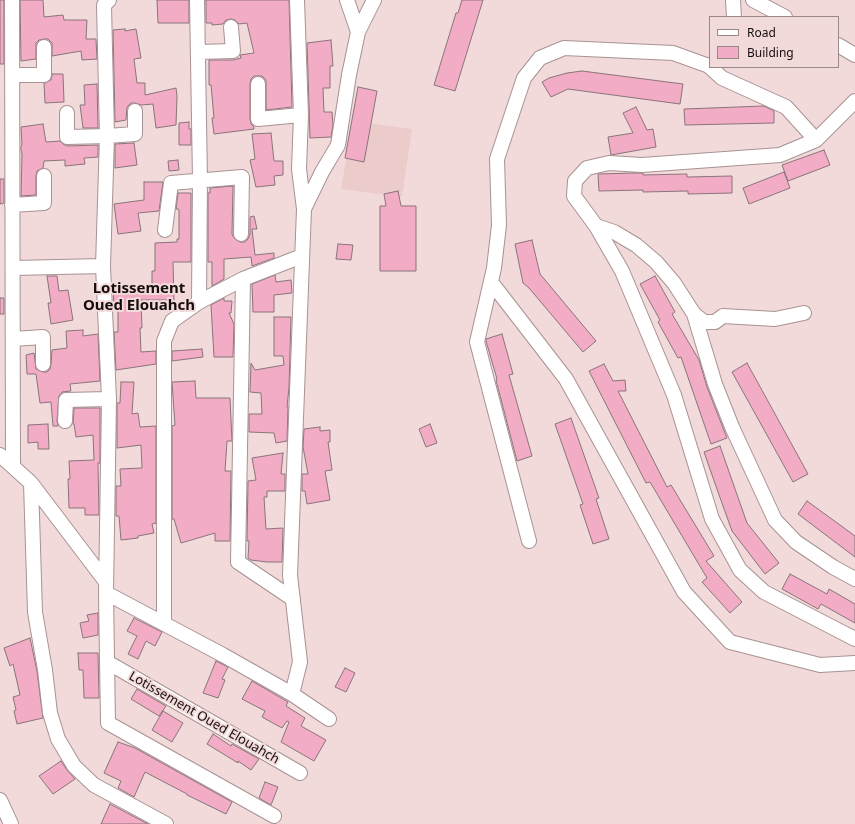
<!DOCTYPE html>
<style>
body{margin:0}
#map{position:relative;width:855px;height:824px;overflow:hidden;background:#f3dada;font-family:"Noto Sans",sans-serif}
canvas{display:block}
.legend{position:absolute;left:709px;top:16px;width:130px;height:52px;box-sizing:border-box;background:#f3dada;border:1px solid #9a8888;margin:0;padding:5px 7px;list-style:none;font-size:12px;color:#150d0d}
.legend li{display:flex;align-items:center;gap:8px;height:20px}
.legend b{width:20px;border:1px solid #9a8888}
</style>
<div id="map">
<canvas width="855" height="824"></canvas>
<ul class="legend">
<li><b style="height:5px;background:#fff"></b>Road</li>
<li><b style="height:11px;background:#f2acc5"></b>Building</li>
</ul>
</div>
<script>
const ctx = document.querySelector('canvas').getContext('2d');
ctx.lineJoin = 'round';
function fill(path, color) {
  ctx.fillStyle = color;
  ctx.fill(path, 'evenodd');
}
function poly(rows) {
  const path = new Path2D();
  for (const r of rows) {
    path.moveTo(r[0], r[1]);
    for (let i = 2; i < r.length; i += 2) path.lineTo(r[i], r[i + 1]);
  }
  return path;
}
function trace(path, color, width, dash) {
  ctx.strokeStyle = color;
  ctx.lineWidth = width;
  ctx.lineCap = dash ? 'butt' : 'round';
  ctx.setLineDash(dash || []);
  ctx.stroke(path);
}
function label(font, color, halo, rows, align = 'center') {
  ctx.font = font + ' "Noto Sans",sans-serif';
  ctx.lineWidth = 4;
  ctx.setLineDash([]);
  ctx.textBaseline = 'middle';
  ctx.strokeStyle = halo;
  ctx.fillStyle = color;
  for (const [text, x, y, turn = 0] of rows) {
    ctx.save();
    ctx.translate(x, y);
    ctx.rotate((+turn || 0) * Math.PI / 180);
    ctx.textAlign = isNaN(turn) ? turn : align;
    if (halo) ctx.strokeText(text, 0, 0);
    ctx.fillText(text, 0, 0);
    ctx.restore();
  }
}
fill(poly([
 [353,121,412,129,402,197,341,189]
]), '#eccbcb');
const building = poly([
 [0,0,4,0,4,64,0,64,0,0],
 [20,0,43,0,44,17,63,15,64,20,87,20,86,39,96,39,97,59,82,60,81,51,52,56,52,43,48,39,44,39,39,40,36,43,36,59,21,61,20,0],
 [157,0,189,0,189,23,158,23,157,0],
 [206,0,289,0,292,107,266,110,266,80,262,76,254,76,251,79,250,84,250,119,251,124,254,127,254,129,214,134,212,118,214,118,211,85,209,85,209,60,233,60,241,58,240,55,254,53,247,23,239,24,235,20,231,19,226,20,223,24,212,25,212,23,206,23,206,0],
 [462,0,483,0,455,91,434,85,456,13,458,13,462,0],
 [125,29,125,31,136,29,141,58,134,59,137,83,145,83,145,95,176,88,177,96,176,125,156,128,153,104,141,105,135,103,131,103,127,107,126,120,115,122,113,30,125,29],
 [331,40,333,66,330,66,330,88,323,88,324,112,332,112,333,125,331,137,310,138,307,43,331,40],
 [582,71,683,84,680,104,568,89,551,97,542,82,549,78,567,73,582,71],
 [52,74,63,74,64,102,45,103,44,83,51,80,52,74],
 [97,84,98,128,83,128,80,105,85,105,84,85,97,84],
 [358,87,377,91,364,162,345,158,358,87],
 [764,106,774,111,774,123,685,125,684,109,764,106],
 [636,107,647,130,653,129,656,147,611,155,608,137,633,133,623,113,636,107],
 [189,122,189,129,191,129,191,145,179,145,179,123,189,122],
 [43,124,46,142,60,141,63,144,67,146,98,145,98,157,84,158,85,164,65,166,65,160,44,161,43,168,37,171,36,176,36,195,21,196,22,154,21,150,21,146,22,145,21,127,43,124],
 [271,133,274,161,283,161,283,175,274,176,275,185,256,187,250,160,255,159,252,134,271,133],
 [134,143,137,165,115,168,115,144,134,143],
 [824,150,830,165,788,181,782,165,824,150],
 [178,160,179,170,169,171,168,161,178,160],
 [784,172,790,188,749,204,743,188,784,172],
 [634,173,643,173,643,175,687,174,687,177,732,176,732,193,688,194,688,191,643,192,643,190,599,191,598,174,634,173],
 [0,179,4,179,4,203,0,204,0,179],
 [144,182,163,182,159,211,138,213,141,231,118,234,114,204,144,200,144,182],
 [233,186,232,234,234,238,240,242,245,242,248,239,250,234,250,217,254,216,257,229,252,229,255,255,274,253,274,258,252,266,251,257,224,259,224,279,212,286,212,262,208,262,208,193,210,193,210,188,233,186],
 [398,191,401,206,416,206,416,271,380,271,380,206,386,206,384,194,398,191],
 [178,193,191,193,191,262,173,262,174,300,141,300,142,328,140,328,141,352,156,351,156,364,116,370,114,332,118,332,118,305,114,305,113,289,152,289,152,271,155,271,155,243,177,242,177,239,179,239,179,210,178,209,176,209,178,193],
 [532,240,540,274,596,341,583,352,529,288,523,283,515,244,532,240],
 [338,244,353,245,351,260,336,259,338,244],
 [275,275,276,282,291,280,292,293,274,295,274,312,253,312,252,284,275,275],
 [47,276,57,276,59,291,68,290,73,320,51,324,48,303,51,303,47,276],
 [655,276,675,312,672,314,699,360,707,387,727,438,711,444,681,357,678,358,658,322,660,320,640,284,655,276],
 [0,298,4,298,4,314,0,314,0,298],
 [224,298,224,301,232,301,231,313,229,313,234,324,233,357,214,357,211,305,224,298],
 [274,317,291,317,289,387,287,407,288,407,287,441,276,443,274,433,249,432,249,414,262,414,261,393,250,392,251,363,255,370,284,365,283,356,274,356,274,317],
 [83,330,83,336,98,334,100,381,70,384,71,391,62,392,59,396,57,421,58,426,53,426,51,402,40,403,36,374,27,374,26,355,34,353,36,369,43,372,47,372,50,369,51,364,52,350,67,348,66,331,83,330],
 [502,334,513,374,509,375,532,456,517,461,496,380,497,379,486,341,486,339,502,334],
 [202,349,203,357,172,361,172,351,202,349],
 [747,363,808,474,793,482,732,372,747,363],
 [604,364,613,381,625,380,626,391,618,391,667,487,671,485,714,556,706,561,742,602,730,613,702,582,707,578,650,482,646,483,589,371,604,364],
 [195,381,196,398,230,398,232,441,227,441,225,471,231,471,230,541,215,541,215,533,181,543,174,519,172,519,172,426,175,425,172,382,195,381],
 [121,382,134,382,132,414,138,413,140,427,156,426,156,523,152,524,154,533,138,536,138,538,121,540,119,516,116,516,116,486,121,486,120,469,142,468,141,445,117,448,117,403,120,403,121,382],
 [74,408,100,408,100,463,98,463,99,515,85,515,85,508,69,508,68,479,70,479,69,461,94,460,93,435,76,437,74,424,73,424,74,408],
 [571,418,599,498,596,499,609,539,593,544,580,505,583,504,555,424,571,418],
 [48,424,49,449,38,449,38,442,28,443,28,425,48,424],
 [430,424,437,443,426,447,419,429,430,424],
 [320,427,320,431,330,430,330,442,328,442,332,470,325,471,330,500,307,504,305,491,302,491,302,474,308,474,303,447,304,429,320,427],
 [720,446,747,523,779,563,765,574,732,531,718,492,704,452,720,446],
 [283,453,281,474,285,474,285,491,267,491,267,497,264,497,266,529,283,528,282,562,267,562,251,560,248,558,249,541,247,541,248,481,256,480,252,458,283,453],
 [807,501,855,536,855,557,798,514,807,501],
 [790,574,827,594,829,589,855,604,855,623,821,604,818,609,782,589,790,574],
 [98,613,98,635,83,638,80,623,89,621,87,615,98,613],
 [134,618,162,632,155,646,146,641,138,659,128,654,137,636,127,631,134,618],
 [30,638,37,671,43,718,17,724,14,711,16,710,13,697,20,695,13,664,10,666,4,648,30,638],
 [78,653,98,653,99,698,84,698,83,670,79,670,78,653],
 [216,661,228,667,222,679,225,680,218,698,203,693,216,661],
 [345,668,355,673,346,692,335,687,345,668],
 [252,681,288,702,286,706,305,718,301,726,326,740,314,761,281,742,289,722,287,721,282,728,262,717,265,711,242,699,252,681],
 [137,689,166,706,159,716,131,699,137,689],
 [163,711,183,723,172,742,152,730,163,711],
 [213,734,231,746,232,744,259,759,251,770,238,761,238,763,207,744,213,734],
 [118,742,135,748,232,802,226,814,187,795,187,794,145,772,134,797,118,788,121,781,104,773,118,742],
 [61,761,67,770,75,779,53,794,39,776,61,761],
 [265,782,278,787,271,805,259,798,265,782],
 [110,804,148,824,101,824,110,804]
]);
fill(building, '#f2acc5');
trace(building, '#89747b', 1);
const minor = poly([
 [12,0,13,466],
 [297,0,301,115,299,169,304,209],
 [347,0,358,32],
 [733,0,734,17],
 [753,0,785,17],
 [838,45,855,55],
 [198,52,233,51,231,27],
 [710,67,722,78,786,107,816,140],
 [12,75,44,75,44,47],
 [258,84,258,119,301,115],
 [855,101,816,140,780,155,642,165,609,163,587,168,575,181,574,196,596,226,622,271,674,395,712,519,740,570,764,592,855,639],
 [67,113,67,137,107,136,135,134,135,111],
 [12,205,44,203,44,176],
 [596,226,614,232,636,245,656,262,674,283,694,314,715,384,732,427,775,520,796,542,833,567,855,579],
 [165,230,171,183,242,177,241,234],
 [13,268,103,266],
 [243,279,238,562,293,599],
 [491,282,566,379,684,592,730,642,820,665,855,663],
 [199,302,243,279,302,256],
 [694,314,704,322,715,322,723,316,775,319,804,313],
 [13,339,43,337,43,364],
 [65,421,66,400,109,399],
 [0,455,31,483],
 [529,541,477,342,494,268,499,225,497,159,524,78,540,58,564,48,673,53,709,66,710,65],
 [106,582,31,483,35,612,45,670,50,713,58,739,74,766,94,785,166,824],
 [106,593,109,399,103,266,107,136,104,5,109,0],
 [164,624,164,341,172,321,199,302,200,180,197,0],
 [107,662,300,773],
 [292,694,329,719],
 [0,800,11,824],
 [274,816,108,723,106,593,223,655,292,694,300,662,290,575,304,209,322,172,338,145,349,75,358,32,374,0]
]);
trace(minor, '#a89292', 16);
trace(minor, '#fff', 14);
label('13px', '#150d0d', '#f3dada', [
 ["Lotissement Oued Elouahch",204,718,30]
]);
label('bold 15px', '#150d0d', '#f3dada', [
 ["Lotissement",139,289],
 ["Oued Elouahch",139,306]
]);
</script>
